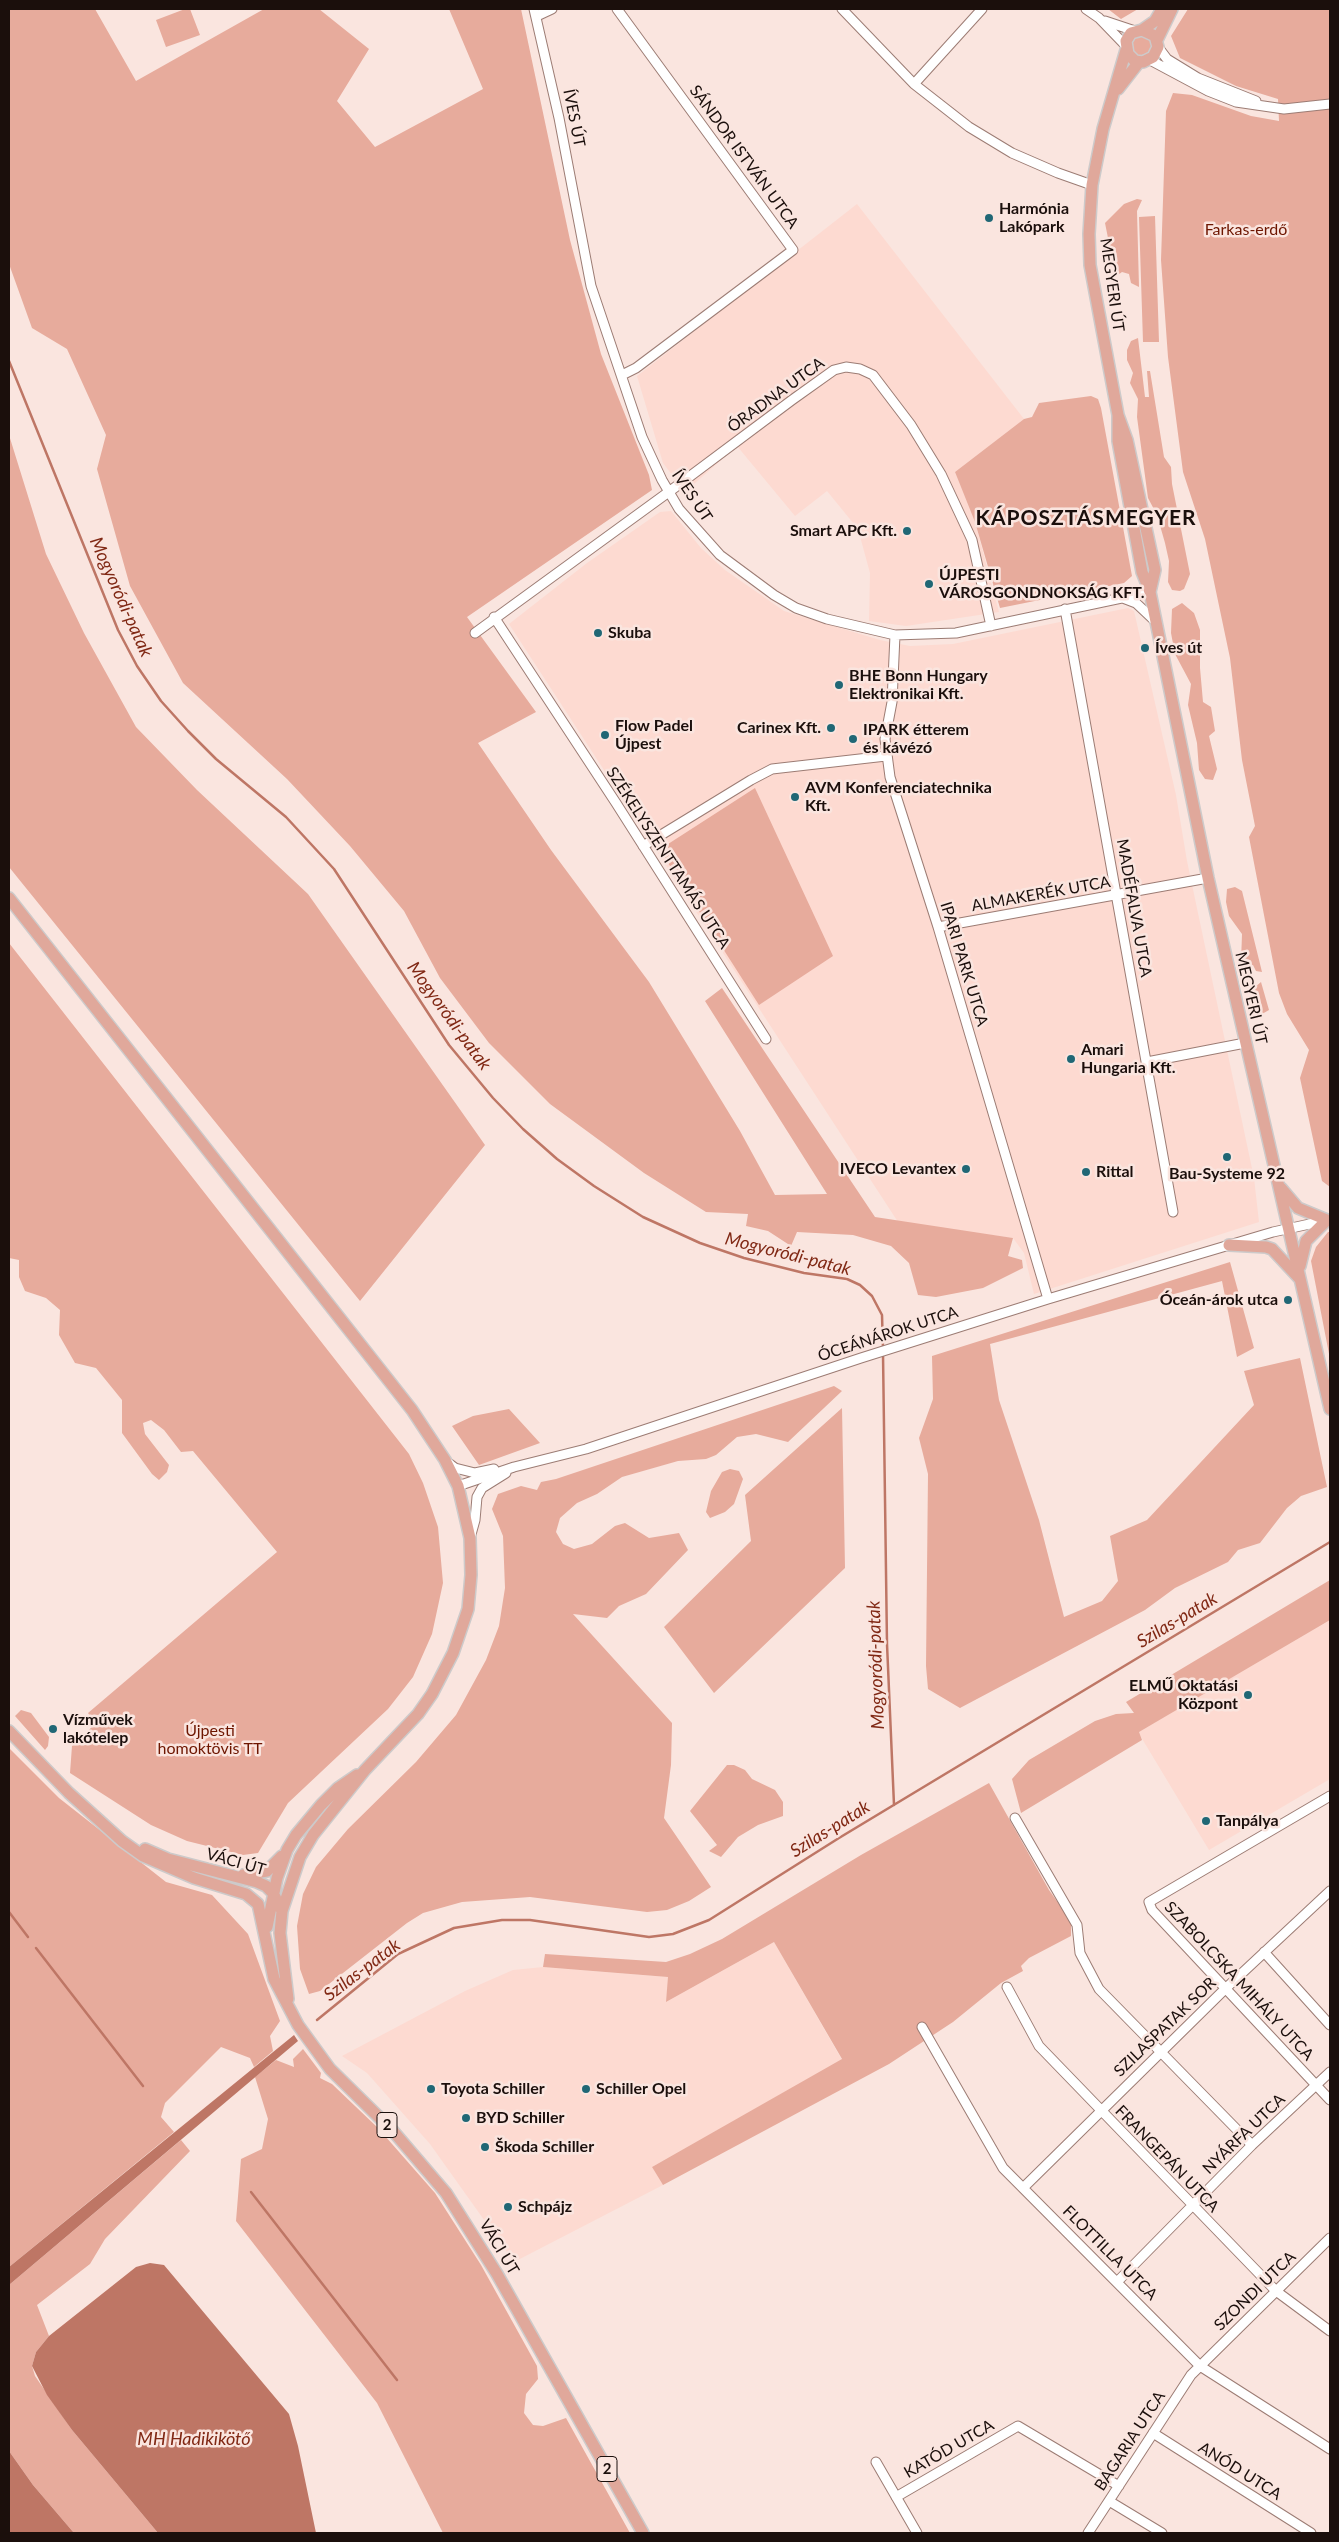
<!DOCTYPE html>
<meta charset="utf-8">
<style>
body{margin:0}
#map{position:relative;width:1339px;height:2542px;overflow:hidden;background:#fae5df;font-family:Lato,sans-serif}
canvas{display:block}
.frame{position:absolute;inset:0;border:10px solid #1b0f0c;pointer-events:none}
</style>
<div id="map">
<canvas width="1339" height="2542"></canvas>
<div class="frame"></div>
</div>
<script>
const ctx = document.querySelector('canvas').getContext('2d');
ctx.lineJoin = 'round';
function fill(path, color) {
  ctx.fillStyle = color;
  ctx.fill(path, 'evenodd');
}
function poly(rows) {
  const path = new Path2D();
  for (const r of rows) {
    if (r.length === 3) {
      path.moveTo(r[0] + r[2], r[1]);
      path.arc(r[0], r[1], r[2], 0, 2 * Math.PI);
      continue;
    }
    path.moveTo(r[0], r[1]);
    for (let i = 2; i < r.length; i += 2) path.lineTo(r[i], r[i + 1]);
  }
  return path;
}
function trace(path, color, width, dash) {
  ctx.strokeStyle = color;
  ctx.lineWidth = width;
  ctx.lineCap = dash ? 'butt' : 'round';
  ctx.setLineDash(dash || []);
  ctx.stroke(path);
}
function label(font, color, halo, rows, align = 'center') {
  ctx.font = font + ' Lato,sans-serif';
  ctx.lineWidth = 5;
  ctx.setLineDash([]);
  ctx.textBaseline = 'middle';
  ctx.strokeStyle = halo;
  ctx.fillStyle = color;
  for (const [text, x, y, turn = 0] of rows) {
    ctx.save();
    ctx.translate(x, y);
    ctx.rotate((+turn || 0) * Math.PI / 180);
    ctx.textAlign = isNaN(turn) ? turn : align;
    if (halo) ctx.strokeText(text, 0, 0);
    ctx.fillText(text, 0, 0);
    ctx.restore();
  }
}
fill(poly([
 [857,204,1024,419,955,472,975,522,999,612,906,626,869,621,870,573,858,529,827,491,795,516,737,446,685,492,663,463,637,376],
 [671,511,701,548,725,570,784,611,880,640,910,646,953,644,1128,608,1134,611,1176,795,1187,861,1254,1178,1259,1222,1034,1294,1024,1253,1013,1238,898,1222,509,624,587,563,660,512],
 [1330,1620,1330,1779,1209,1850,1138,1732],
 [774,1942,842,2060,652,2167,663,2185,514,2262,430,2144,367,2073,342,2056,465,1991,513,1970,543,1967,669,1977,666,2002]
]), '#fddad1');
fill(poly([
 [9,9,95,9,136,81,264,9,319,9,369,49,337,101,375,147,483,89,449,9,521,9,570,240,601,354,649,475,652,490,467,617,536,712,478,743,551,850,649,982,740,1131,775,1195,827,1194,705,1001,722,988,875,1217,1013,1238,1008,1256,1022,1260,1023,1268,983,1288,936,1297,918,1295,909,1263,891,1246,853,1235,797,1232,791,1246,768,1231,746,1226,748,1214,706,1212,644,1173,550,1104,489,1043,440,978,404,911,350,846,287,779,183,683,130,586,97,469,106,435,67,349,32,328,9,264],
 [185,9,190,9,200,35,166,47,156,20],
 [1108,9,1138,9,1121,19],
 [1188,9,1330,9,1330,1187,1322,1181,1300,1078,1309,1050,1287,1014,1279,993,1249,837,1255,826,1242,760,1230,658,1205,539,1183,472,1168,357,1161,260,1166,111,1173,93,1192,95,1251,116,1279,121,1278,99,1236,86,1180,58,1171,36],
 [1142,46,10],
 [1137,199,1142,200,1137,211,1139,287,1131,283,1129,274,1122,272,1115,277,1108,273,1105,260,1109,243,1105,223,1124,204],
 [1155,216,1159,342,1143,342,1139,217],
 [1138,338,1145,397,1149,397,1147,371,1150,371,1164,457,1171,467,1172,484,1190,574,1184,589,1180,591,1172,590,1168,582,1169,561,1165,543,1157,515,1148,498,1137,417,1138,399,1130,383,1133,373,1127,360,1127,350,1131,341],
 [1091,396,1098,399,1101,408,1132,576,1124,583,1000,608,975,522,955,472,1024,419,1032,417,1039,403],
 [9,435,46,554,84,633,136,727,197,790,308,894,485,1145,360,1301,9,867],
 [1182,603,1194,613,1200,630,1200,668,1203,702,1211,707,1215,731,1209,736,1217,769,1213,780,1205,779,1199,770,1197,743,1188,705,1191,684,1175,654,1171,633,1172,609],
 [755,788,833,956,759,1005,663,855,667,851,665,846],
 [1235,887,1242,891,1262,972,1256,971,1253,965,1245,967,1241,962,1242,934,1229,916,1226,902,1227,889],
 [9,943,409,1454,423,1483,438,1527,443,1583,432,1634,413,1677,388,1709,288,1803,258,1853,243,1855,187,1841,151,1825,70,1773,72,1746,95,1724,88,1713,277,1552,193,1451,181,1452,164,1430,151,1420,143,1423,145,1434,169,1465,167,1472,159,1480,152,1474,122,1433,122,1400,96,1368,75,1363,59,1335,60,1310,46,1298,25,1291,19,1277,19,1260,9,1258],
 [1261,982,1269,1010,1262,1014,1250,1011,1248,1004,1254,988],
 [1328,1232,1330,1232,1330,1359,1311,1261,1316,1247],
 [1230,1262,1254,1348,1237,1357,1222,1281,990,1344,999,1400,1039,1520,1064,1617,1102,1601,1118,1581,1110,1536,1147,1520,1254,1405,1244,1371,1300,1358,1327,1487,1301,1496,1287,1508,1260,1543,1238,1550,1228,1562,1175,1588,1145,1610,960,1708,928,1689,926,1666,928,1474,919,1438,933,1399,932,1356],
 [834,1386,842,1391,788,1442,756,1434,737,1437,716,1455,706,1459,678,1461,622,1477,597,1494,577,1503,560,1518,556,1532,563,1544,574,1549,592,1544,615,1526,625,1523,649,1538,679,1533,688,1550,646,1594,619,1606,607,1618,573,1614,672,1723,671,1765,664,1818,711,1887,689,1901,667,1910,647,1912,530,1897,462,1902,423,1913,407,1923,320,1991,309,1994,300,1969,297,1926,303,1894,316,1867,348,1829,416,1762,456,1715,486,1660,499,1626,505,1588,503,1536,492,1509,498,1494,521,1486,537,1490,541,1482,556,1479],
 [842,1408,845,1568,714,1693,664,1627,751,1541,745,1495],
 [509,1409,540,1443,479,1465,452,1426,473,1416],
 [730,1469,739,1471,743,1479,734,1504,725,1512,710,1518,706,1512,711,1491,722,1472],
 [1330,1580,1330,1620,1139,1732,1142,1740,1021,1813,1012,1779,1029,1760,1095,1721,1116,1714,1134,1713,1126,1702],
 [21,1710,31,1713,49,1737,48,1746,45,1750,15,1716],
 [9,1748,59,1798,166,1882,212,1895,248,1934,280,2021,270,2036,273,2051,254,2067,250,2058,221,2047,165,2103,161,2117,174,2132,9,2267],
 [727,1765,734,1765,745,1770,752,1779,775,1790,783,1802,783,1816,758,1825,738,1837,721,1857,709,1851,717,1845,690,1811],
 [989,1783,1049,1890,1071,1921,1071,1936,1029,1958,1021,1966,1023,1971,1001,1983,953,2022,889,2064,663,2185,652,2167,842,2059,774,1942,666,2002,668,1977,543,1967,545,1954,666,1962,690,1954,722,1939,861,1855],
 [303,2049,321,2073,320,2078,332,2084,378,2128,435,2193,481,2265,537,2366,538,2379,526,2394,524,2413,533,2425,543,2426,566,2418,630,2533,443,2533,377,2403,236,2221,241,2159,262,2149,268,2119,255,2077,276,2060,294,2067,293,2059],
 [181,2140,190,2151,105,2239,90,2264,37,2305,49,2336,36,2352,32,2366,35,2376,72,2430,158,2533,74,2533,33,2485,9,2451,9,2285]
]), '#e7ab9c');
fill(poly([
 [294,2035,298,2041,9,2285,9,2267],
 [150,2263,164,2265,289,2414,298,2446,316,2533,158,2533,72,2430,47,2395,32,2366,36,2352,49,2336,136,2267],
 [9,2451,33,2485,74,2533,9,2533]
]), '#be7665');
trace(poly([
 [9,361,118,630,137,666,161,701,188,731,216,759,286,817,334,869,449,1045,493,1098,523,1129,557,1159,594,1186,643,1217,700,1243,744,1258,804,1273,847,1279,860,1285,872,1296,882,1315,883,1348],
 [883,1354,887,1644,894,1805],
 [9,1912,28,1937],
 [36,1948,143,2086],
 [317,2020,398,1954,454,1928,502,1920,530,1920,649,1937,673,1934,709,1920,839,1838,1330,1542],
 [251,2192,397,2380]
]), '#be7665', 2.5);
const minor = poly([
 [534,9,559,118,591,286,642,437,662,480,679,509,720,555,774,595,796,608,827,619,895,635,956,633,1150,592],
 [617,9,793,250,636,368,622,375],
 [842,9,914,84,969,127,1012,153,1058,173,1092,185],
 [1086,9,1099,18,1126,46],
 [537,16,552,9],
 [1105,21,1135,31],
 [1158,47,1167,59,1198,78,1256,101],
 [1150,60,1208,91,1236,102,1284,109,1330,104],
 [914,84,982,9],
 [1123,598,1136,603,1154,620],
 [1065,609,1173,1212],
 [494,617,616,803,766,1039],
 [475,633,681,483,792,400,834,370,846,367,860,369,873,375,911,425,941,474,972,540,991,626],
 [895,635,892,702,885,739,890,777,938,927,1048,1299],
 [643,846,751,780,772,769,886,756],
 [938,927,1208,878],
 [1147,1062,1245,1043],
 [447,1462,455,1468,475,1473,494,1469],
 [458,1486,514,1467,586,1449,861,1358,1048,1299,1273,1232,1328,1220],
 [470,1538,475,1520,477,1497,482,1488,506,1473],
 [1330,1796,1149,1902,1152,1910,1330,2100],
 [1015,1818,1077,1925,1080,1953,1099,1989,1252,2145],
 [1264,1952,1330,2025],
 [1007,1987,1039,2046,1276,2291,1330,2331],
 [922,2027,1003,2168,1200,2366,1330,2449],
 [1023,2188,1225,1989,1330,1891],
 [1117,2282,1252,2145,1330,2072],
 [1153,2433,1311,2533],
 [876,2462,917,2533],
 [896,2497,1018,2426,1119,2486],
 [1109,2501,1162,2533],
 [1088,2533,1191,2375,1330,2238]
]);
const major = poly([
 [1142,30,1155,36,1158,47,1153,57,1143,62,1135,61,1128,54,1126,41,1131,33,1142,30,1155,21,1162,9],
 [1157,40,1172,9],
 [1126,50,1103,129,1092,185,1089,234,1090,265,1118,415,1127,440,1155,570,1150,592],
 [1118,89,1139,62],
 [1118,415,1118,441,1142,572,1150,592,1208,878,1330,1409],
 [9,898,412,1410,445,1460,458,1486,470,1538,471,1575,468,1609,453,1653,432,1694,418,1714,365,1770,313,1835,300,1857,282,1911],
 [1281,1188,1298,1208,1327,1220,1306,1241,1300,1266],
 [1229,1245,1266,1247,1272,1249,1299,1278],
 [9,1731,69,1793,122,1841,143,1856,194,1878,246,1894,258,1904,274,1979,298,2025,330,2069,393,2131,446,2193,497,2274,643,2533],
 [145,1849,168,1859,257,1882,266,1886,273,1893,282,1911,280,1933,288,1999],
 [243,1875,267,1871,282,1856],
 [267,1927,277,1878,287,1850,296,1835,321,1805,338,1788,357,1775]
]);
trace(minor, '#9c7c74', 11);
trace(major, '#cdcaca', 14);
trace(minor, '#fff', 9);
trace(major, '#e0a89b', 11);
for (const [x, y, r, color] of [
 [989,218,5,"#206775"],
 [907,531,5,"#206775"],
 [929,584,5,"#206775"],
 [598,633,5,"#206775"],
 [1145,648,5,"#206775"],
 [839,685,5,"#206775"],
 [831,728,5,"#206775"],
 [605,735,5,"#206775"],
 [853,739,5,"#206775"],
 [795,797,5,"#206775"],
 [1071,1059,5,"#206775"],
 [1227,1157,5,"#206775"],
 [966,1169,5,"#206775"],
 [1086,1172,5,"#206775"],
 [1288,1300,5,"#206775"],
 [1248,1695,5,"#206775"],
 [53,1729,5,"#206775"],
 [1206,1821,5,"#206775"],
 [431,2089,5,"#206775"],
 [586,2089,5,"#206775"],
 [466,2118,5,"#206775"],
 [485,2147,5,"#206775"],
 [508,2207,5,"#206775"]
]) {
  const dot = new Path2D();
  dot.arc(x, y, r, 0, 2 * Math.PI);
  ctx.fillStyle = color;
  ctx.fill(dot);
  trace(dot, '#fae5df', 2);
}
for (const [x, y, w] of [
 [387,2125,20],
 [607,2469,20]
]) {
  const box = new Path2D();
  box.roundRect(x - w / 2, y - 12.5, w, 25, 4);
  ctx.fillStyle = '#fae5df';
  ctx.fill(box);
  trace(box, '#1b0f0c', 1);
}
label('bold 15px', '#1b0f0c', null, [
 ["2",387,2125],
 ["2",607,2469]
]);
label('16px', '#1b0f0c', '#fae5df', [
 ["ÍVES ÚT",574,118,79],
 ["SÁNDOR ISTVÁN UTCA",744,157,54],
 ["MEGYERI ÚT",1112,285,82],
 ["ÓRADNA UTCA",776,395,-36],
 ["ÍVES ÚT",692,496,56],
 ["SZÉKELYSZENTTAMÁS UTCA",668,858,57],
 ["ALMAKERÉK UTCA",1041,894,-10],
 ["MADÉFALVA UTCA",1134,908,80],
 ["IPARI PARK UTCA",964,964,73],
 ["MEGYERI ÚT",1251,998,77],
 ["ÓCEÁNÁROK UTCA",888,1334,-18],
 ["VÁCI ÚT",236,1862,16],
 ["SZABOLCSKA MIHÁLY UTCA",1239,1981,47],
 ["SZILASPATAK SOR",1165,2027,-44],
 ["NYÁRFA UTCA",1244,2134,-44],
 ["FRANGEPÁN UTCA",1167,2159,46],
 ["VÁCI ÚT",499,2247,59],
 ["FLOTTILLA UTCA",1110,2253,45],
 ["SZONDI UTCA",1255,2291,-44],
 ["BAGARIA UTCA",1130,2441,-57],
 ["KATÓD UTCA",949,2449,-30],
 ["ANÓD UTCA",1240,2471,32]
]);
label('bold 16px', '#1b0f0c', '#fae5df', [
 ["Harmónia",999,209],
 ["Lakópark",999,227],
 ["Smart APC Kft.",897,531,"right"],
 ["ÚJPESTI",939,575],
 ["VÁROSGONDNOKSÁG KFT.",939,593],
 ["Skuba",608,633],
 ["Íves út",1155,648],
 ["BHE Bonn Hungary",849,676],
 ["Elektronikai Kft.",849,694],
 ["Flow Padel",615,726],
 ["Újpest",615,744],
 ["Carinex Kft.",821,728,"right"],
 ["IPARK étterem",863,730],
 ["és kávézó",863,748],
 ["AVM Konferenciatechnika",805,788],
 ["Kft.",805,806],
 ["Amari",1081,1050],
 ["Hungaria Kft.",1081,1068],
 ["IVECO Levantex",956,1169,"right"],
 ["Rittal",1096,1172],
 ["Bau-Systeme 92",1227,1174,"center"],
 ["Óceán-árok utca",1278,1300,"right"],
 ["ELMŰ Oktatási",1238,1686,"right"],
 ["Központ",1238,1704,"right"],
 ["Vízművek",63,1720],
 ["lakótelep",63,1738],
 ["Tanpálya",1216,1821],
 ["Toyota Schiller",441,2089],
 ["Schiller Opel",596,2089],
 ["BYD Schiller",476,2118],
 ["Škoda Schiller",495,2147],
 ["Schpájz",518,2207]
], 'left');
label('16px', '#6e1600', '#fae5df', [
 ["Farkas-erdő",1246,230],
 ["Újpesti",210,1731],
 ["homoktövis TT",210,1749]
]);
label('italic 18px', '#802814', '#fae5df', [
 ["Mogyoródi-patak",121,597,66],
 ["Mogyoródi-patak",449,1016,54],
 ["Mogyoródi-patak",788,1254,14],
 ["Szilas-patak",1177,1620,-31],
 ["Mogyoródi-patak",876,1665,-92],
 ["Szilas-patak",830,1829,-32],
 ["Szilas-patak",362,1970,-37],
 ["MH Hadikikötő",194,2439]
]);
ctx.letterSpacing = '1px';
label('bold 21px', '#1b0f0c', '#fae5df', [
 ["KÁPOSZTÁSMEGYER",1086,518]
]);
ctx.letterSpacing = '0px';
</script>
